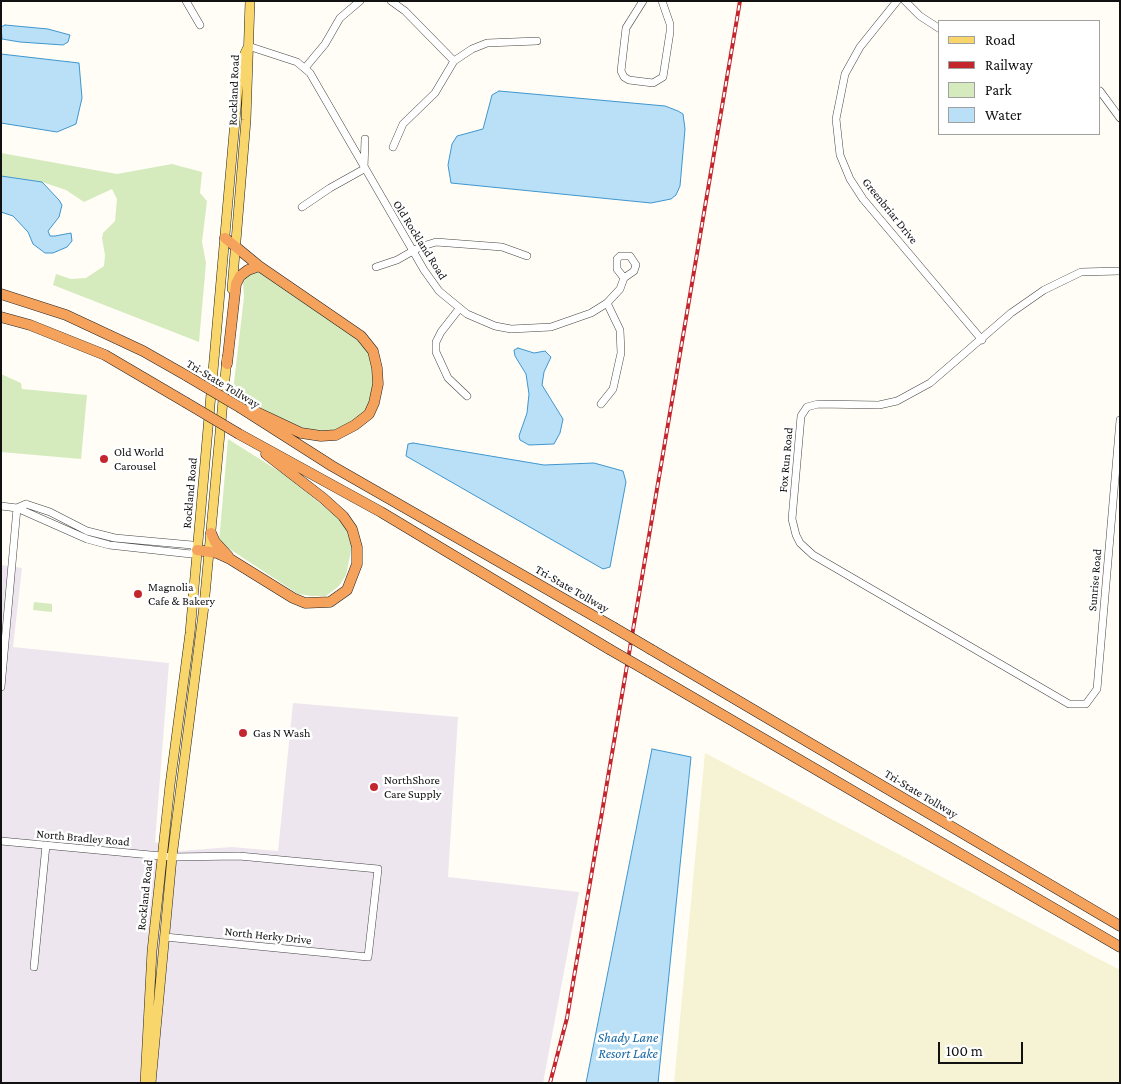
<!DOCTYPE html>
<style>
body{margin:0}
#map{position:relative;width:1121px;height:1084px;overflow:hidden;background:#fffdf5;font-family:"Crimson Pro",serif}
canvas{display:block}
.frame{position:absolute;inset:0;border:2px solid #111;pointer-events:none}
.legend{position:absolute;left:938px;top:20px;width:162px;height:115px;box-sizing:border-box;background:#fff;border:1px solid #a0a0a0;margin:0;padding:6px 9px;list-style:none;font-size:15px;color:#111}
.legend li{display:flex;align-items:center;gap:10px;height:25px}
.legend b{width:25px;border:1px solid #a0a0a0}
.scale{position:absolute;left:938px;top:1042px;width:85px;height:22px;box-sizing:border-box;border:2px solid #111;border-top:0;padding-left:6px;font-size:15px;line-height:18px;white-space:nowrap;color:#111;-webkit-text-stroke:4px #fff;paint-order:stroke}
</style>
<div id="map">
<canvas width="1121" height="1084"></canvas>
<div class="frame"></div>
<ul class="legend">
<li><b style="height:6px;background:#f9d66b"></b>Road</li>
<li><b style="height:6px;background:#c4262e"></b>Railway</li>
<li><b style="height:14px;background:#d5ebbd"></b>Park</li>
<li><b style="height:14px;background:#b9e0f7"></b>Water</li>
</ul>
<div class="scale">100 m</div>
</div>
<script>
const ctx = document.querySelector('canvas').getContext('2d');
ctx.lineJoin = 'round';
function fill(path, color) {
  ctx.fillStyle = color;
  ctx.fill(path, 'evenodd');
}
function poly(rows) {
  const path = new Path2D();
  for (const r of rows) {
    path.moveTo(r[0], r[1]);
    for (let i = 2; i < r.length; i += 2) path.lineTo(r[i], r[i + 1]);
  }
  return path;
}
function trace(path, color, width, dash) {
  ctx.strokeStyle = color;
  ctx.lineWidth = width;
  ctx.lineCap = dash ? 'butt' : 'round';
  ctx.setLineDash(dash || []);
  ctx.stroke(path);
}
function label(font, color, halo, rows, align = 'center') {
  ctx.font = font + ' "Crimson Pro",serif';
  ctx.lineWidth = 5;
  ctx.setLineDash([]);
  ctx.textBaseline = 'middle';
  ctx.strokeStyle = halo;
  ctx.fillStyle = color;
  for (const [text, x, y, turn = 0] of rows) {
    ctx.save();
    ctx.translate(x, y);
    ctx.rotate((+turn || 0) * Math.PI / 180);
    ctx.textAlign = isNaN(turn) ? turn : align;
    if (halo) ctx.strokeText(text, 0, 0);
    ctx.fillText(text, 0, 0);
    ctx.restore();
  }
}
fill(poly([
 [1,565,22,568,13,647,169,663,155,842,180,851,232,847,278,851,293,703,458,717,448,877,579,892,543,1083,1,1083]
]), '#eee6ef');
fill(poly([
 [705,753,1120,970,1120,1083,674,1083]
]), '#f6f3d4');
fill(poly([
 [1,153,117,174,172,164,202,172,200,193,207,201,202,242,206,263,199,342,53,285,56,274,71,279,86,278,104,266,105,255,102,238,103,233,115,221,117,199,112,189,84,202,66,190,42,182,1,176],
 [253,272,268,273,361,338,372,352,376,374,368,415,344,430,316,433,276,417,233,391,244,297,243,282,247,275],
 [1,374,21,383,22,389,87,395,81,459,1,452],
 [228,439,285,475,343,522,352,546,346,575,339,586,326,596,312,596,298,594,219,542],
 [34,602,52,604,52,612,33,610]
]), '#d5ebbd');
const water = poly([
 [5,25,48,29,70,35,68,42,63,45,20,42,2,39,1,27,5,25],
 [1,54,79,63,82,98,76,124,57,132,1,123,1,54],
 [499,91,665,106,678,111,683,114,685,129,680,186,676,195,671,199,651,203,451,183,448,165,452,144,457,136,483,129,492,95,499,91],
 [1,176,42,182,59,200,62,205,59,217,48,231,50,236,55,236,71,233,72,241,67,247,53,253,45,253,33,244,28,232,13,216,1,212,1,176],
 [518,348,534,353,545,351,551,357,544,372,542,385,563,419,560,433,554,444,529,445,520,440,519,436,527,413,529,394,526,374,515,356,514,350,518,348],
 [413,443,544,465,594,463,623,471,626,482,610,567,603,569,406,456,408,444,413,443],
 [652,749,691,757,658,1083,586,1083,652,749]
]);
fill(water, '#b9e0f7');
trace(water, '#3f96cf', 1);
const minor = poly([
 [186,1,200,25],
 [391,1,405,11,454,61],
 [643,1,626,28,621,71,624,77,629,80,653,83,663,77,670,32,670,24,662,1],
 [897,1,860,47,845,74,836,119,840,155,850,179,863,199,982,340],
 [905,1,920,16,940,29],
 [248,46,297,62,310,73,424,270,439,291,467,314,495,326,511,329,551,327,591,313,607,303,620,289,624,278,634,271,636,265,630,256,620,256,617,259,617,269,624,278],
 [305,68,325,44,340,18,360,1],
 [1100,91,1120,118],
 [393,147,403,124,435,93,454,61,472,49,487,43,537,41],
 [302,207,330,188,364,169,365,139],
 [376,267,397,260,420,247,436,242,502,247,527,256],
 [1120,271,1081,272,1044,290,1011,313,930,383,897,401,879,405,818,404,807,407,801,416,792,519,796,535,800,543,813,555,1069,704,1086,704,1097,689,1120,420],
 [459,309,441,332,436,342,436,352,448,378,467,396],
 [601,404,613,389,621,353,620,330,607,303],
 [26,504,50,512,87,531,115,538,192,545,197,550,191,554,109,545,87,539,17,508,26,504],
 [1,506,17,508,1,687],
 [1,841,172,857,239,856,378,869,368,957,165,937],
 [34,967,46,845]
]);
const major = poly([
 [232,289,246,120,250,1],
 [145,1083,152,951,170,785,190,633,240,64,247,49],
 [151,1083,172,857,204,606,227,357]
]);
const highway = poly([
 [225,238,259,266,361,336,373,351,377,368,378,384,374,403,369,414,355,425,336,435,321,436,301,433,250,409],
 [1,294,66,315,143,351,187,376],
 [1,317,30,325,105,355,185,402],
 [227,364,236,284,240,276,248,270,259,266],
 [241,408,332,466,613,627],
 [239,434,381,512,609,649],
 [211,533,215,542,228,556],
 [197,550,217,553,230,559,293,598,305,603,330,602,347,590,357,564,357,547,352,529,343,516,323,498,266,454],
 [652,650,1120,926],
 [649,672,1120,947]
]);
trace(minor, '#444', 8);
trace(major, '#222', 10);
trace(highway, '#222', 11);
trace(minor, '#fff', 7);
trace(major, '#f9d66b', 9);
trace(highway, '#f5a25d', 10);
const rail = poly([
 [550,1083,567,1018,740,1]
]);
trace(rail, '#c4262e', 4);
trace(rail, '#fff', 2, [5.5]);
const highwayBridge = poly([
 [187,376,241,408],
 [185,402,239,434],
 [613,627,652,650],
 [609,649,649,672]
]);
trace(highwayBridge, '#222', 11, []);
trace(highwayBridge, '#f5a25d', 10);
for (const [x, y, r, color] of [
 [104,459,5,"#c4262e"],
 [138,594,5,"#c4262e"],
 [243,733,5,"#c4262e"],
 [374,787,5,"#c4262e"]
]) {
  const dot = new Path2D();
  dot.arc(x, y, r, 0, 2 * Math.PI);
  ctx.fillStyle = color;
  ctx.fill(dot);
  trace(dot, '#fff', 2);
}
label('12px', '#111', '#fff', [
 ["Rockland Road",234,90,-88],
 ["Greenbriar Drive",890,211,51],
 ["Old Rockland Road",420,240,58],
 ["Tri-State Tollway",223,384,31],
 ["Fox Run Road",786,460,-85],
 ["Rockland Road",190,493,-85],
 ["Sunrise Road",1095,580,-85],
 ["Tri-State Tollway",572,589,30],
 ["Tri-State Tollway",921,794,31],
 ["North Bradley Road",83,838,5],
 ["Rockland Road",145,895,-84],
 ["North Herky Drive",268,936,6]
]);
label('12px', '#111', '#fff', [
 ["Old World",114,452],
 ["Carousel",114,466],
 ["Magnolia",148,587],
 ["Cafe & Bakery",148,601],
 ["Gas N Wash",253,733],
 ["NorthShore",384,780],
 ["Care Supply",384,794]
], 'left');
label('italic 14px', '#1768a6', '#fff', [
 ["Shady Lane",628,1038],
 ["Resort Lake",628,1054]
]);
</script>
